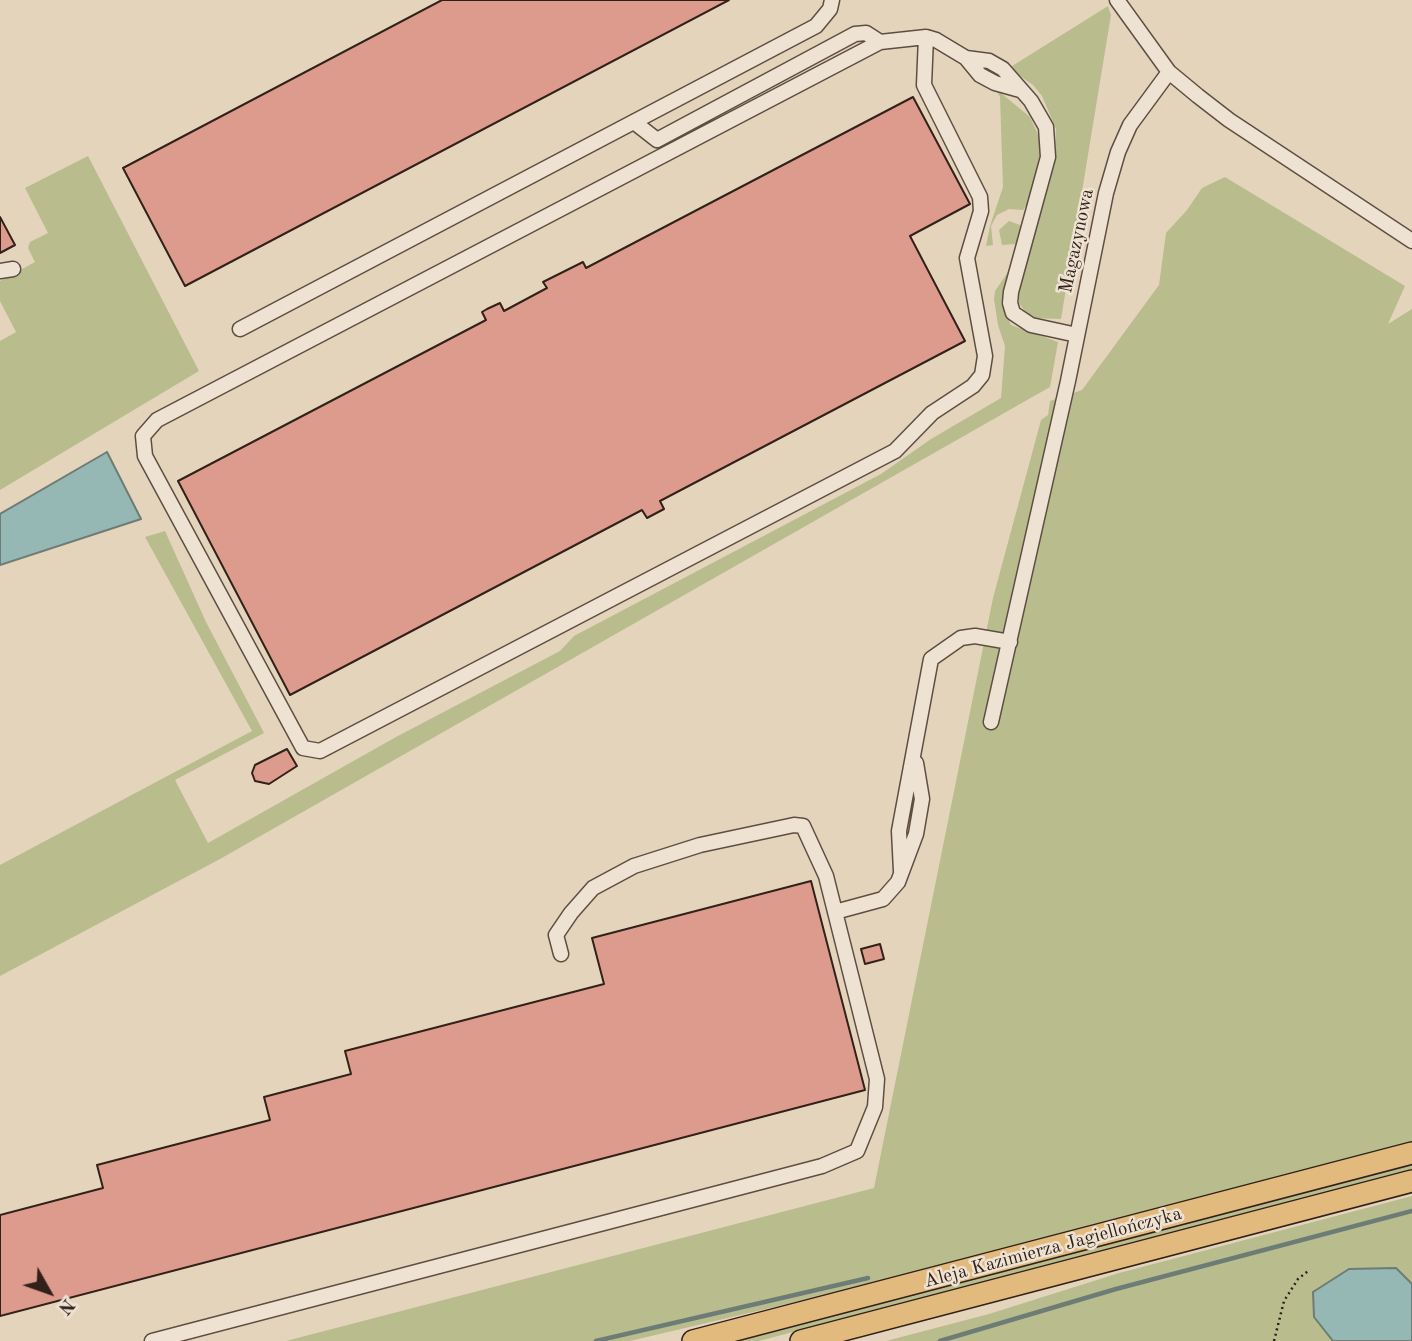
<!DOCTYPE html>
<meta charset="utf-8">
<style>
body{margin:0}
#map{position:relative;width:1412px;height:1341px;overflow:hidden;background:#e5d4bc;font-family:"Old Standard TT",serif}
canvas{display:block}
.north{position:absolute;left:14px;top:1257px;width:70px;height:70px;-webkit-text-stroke:5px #eee3d3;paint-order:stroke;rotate:130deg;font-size:19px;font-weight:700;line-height:28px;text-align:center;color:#312119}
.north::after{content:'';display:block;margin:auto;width:24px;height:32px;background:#312119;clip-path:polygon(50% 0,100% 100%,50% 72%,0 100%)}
</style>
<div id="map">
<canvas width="1412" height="1341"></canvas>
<div class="north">N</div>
</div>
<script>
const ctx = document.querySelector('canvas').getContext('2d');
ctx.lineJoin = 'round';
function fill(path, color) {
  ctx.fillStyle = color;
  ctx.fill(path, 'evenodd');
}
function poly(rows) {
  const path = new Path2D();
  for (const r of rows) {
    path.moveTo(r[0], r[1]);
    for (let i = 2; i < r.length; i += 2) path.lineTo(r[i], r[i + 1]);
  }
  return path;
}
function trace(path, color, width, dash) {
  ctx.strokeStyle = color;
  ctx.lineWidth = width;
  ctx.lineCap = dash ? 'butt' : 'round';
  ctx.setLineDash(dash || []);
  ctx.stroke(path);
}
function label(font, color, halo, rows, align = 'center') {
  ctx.font = font + ' "Old Standard TT",serif';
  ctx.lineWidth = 5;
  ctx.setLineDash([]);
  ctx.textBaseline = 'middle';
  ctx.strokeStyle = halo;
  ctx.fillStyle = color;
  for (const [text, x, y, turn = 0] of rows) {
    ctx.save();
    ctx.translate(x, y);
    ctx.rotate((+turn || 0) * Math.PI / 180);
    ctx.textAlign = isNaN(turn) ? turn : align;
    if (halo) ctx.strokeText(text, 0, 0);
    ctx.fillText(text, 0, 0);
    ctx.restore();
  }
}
fill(poly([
 [1108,6,1111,15,1061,319,1030,318,1019,303,1018,292,1055,162,1056,129,1042,96,1033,85,1009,68],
 [996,89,1030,117,1040,139,1040,155,1027,204,1023,210,1009,209,997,215,991,226,993,245,986,246,990,226,1003,187,1000,97],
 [88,156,199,371,0,490,0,341,16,332,0,301,0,281,35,262,28,248,30,242,48,233,25,188],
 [1225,177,1405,286,1388,324,1412,309,1412,1143,872,1284,630,1341,286,1341,874,1188,993,598,1041,420,1048,415,1050,401,1082,390,1159,285,1166,233,1187,210,1202,188],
 [1009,221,1020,225,1021,230,1001,303,1011,325,1058,342,1050,387,220,859,0,976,0,865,252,731,145,537,165,531,206,622,264,733,175,780,208,843,396,737,560,651,574,636,881,474,931,439,1001,398,1005,346,998,325,994,299,995,291,1008,272,1016,244,1002,245,999,230],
 [1412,1162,1412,1169,876,1310,759,1341,732,1341],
 [1412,1196,1412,1284,1396,1268,1314,1317,1333,1341,886,1341,989,1314,1119,1273]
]), '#b9bc8d');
const water = poly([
 [107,452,141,519,0,565,0,514,107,452],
 [1396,1268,1412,1284,1412,1341,1333,1341,1314,1317,1313,1292,1349,1269,1396,1268]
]);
fill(water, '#96b8b4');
trace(water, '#6e7c76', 2);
trace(poly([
 [596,1341,868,1278],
 [940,1341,1116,1289,1412,1211]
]), '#6e7c76', 4.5);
const building = poly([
 [442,0,729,0,185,286,123,168,442,0],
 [913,97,970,204,910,236,965,341,660,501,664,509,647,518,642,510,290,695,178,481,486,320,482,312,487,309,500,303,504,311,547,288,543,282,583,262,586,268,913,97],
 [0,217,15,245,0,253,0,217],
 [287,749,297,766,269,784,255,781,252,773,255,765,287,749],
 [811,881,865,1090,0,1316,0,1215,103,1188,97,1165,270,1120,264,1097,351,1074,345,1051,604,984,592,938,811,881],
 [880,944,884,959,865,964,861,949,880,944]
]);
fill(building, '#dd9b8e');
trace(building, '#312119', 2);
const minor = poly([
 [1117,0,1169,72,1198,96,1229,120,1412,241],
 [926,37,924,85,980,197,981,211,967,258,985,356,982,375,973,386,932,413,895,451,320,751,303,748,145,456,143,436,157,420,880,42,926,37,936,40,966,58,980,75,995,83,1020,90],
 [966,58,989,61,1003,69,1031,101,1046,127,1048,157,1011,292,1010,303,1013,313,1031,325,1077,335],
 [634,122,657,140,855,34,866,33,880,42],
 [0,271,13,269],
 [240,329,816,26,830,9,832,0],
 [991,722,1068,381,1106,193,1118,152,1130,125,1169,72],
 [901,871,899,831,931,659,961,638,975,636,1010,642],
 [835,912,883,899,898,882,916,834,922,799,916,763],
 [152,1341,822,1166,857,1151,875,1107,877,1079,826,876,803,826,794,825,700,845,634,866,593,888,571,913,556,935,561,954]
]);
const highway = poly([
 [693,1341,1412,1153],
 [801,1341,1412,1181]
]);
trace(minor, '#5e4e42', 17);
trace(highway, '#312119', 24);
trace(poly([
 [1274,1341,1284,1301,1298,1279,1308,1271]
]), '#312119', 2.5, [2, 3.5]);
trace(minor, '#eee3d3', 14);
trace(highway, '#e2ba7e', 21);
label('19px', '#312119', '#eee3d3', [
 ["Magazynowa",1077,241,-78],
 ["Aleja Kazimierza Jagiellończyka",1053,1248,-15]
]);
</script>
